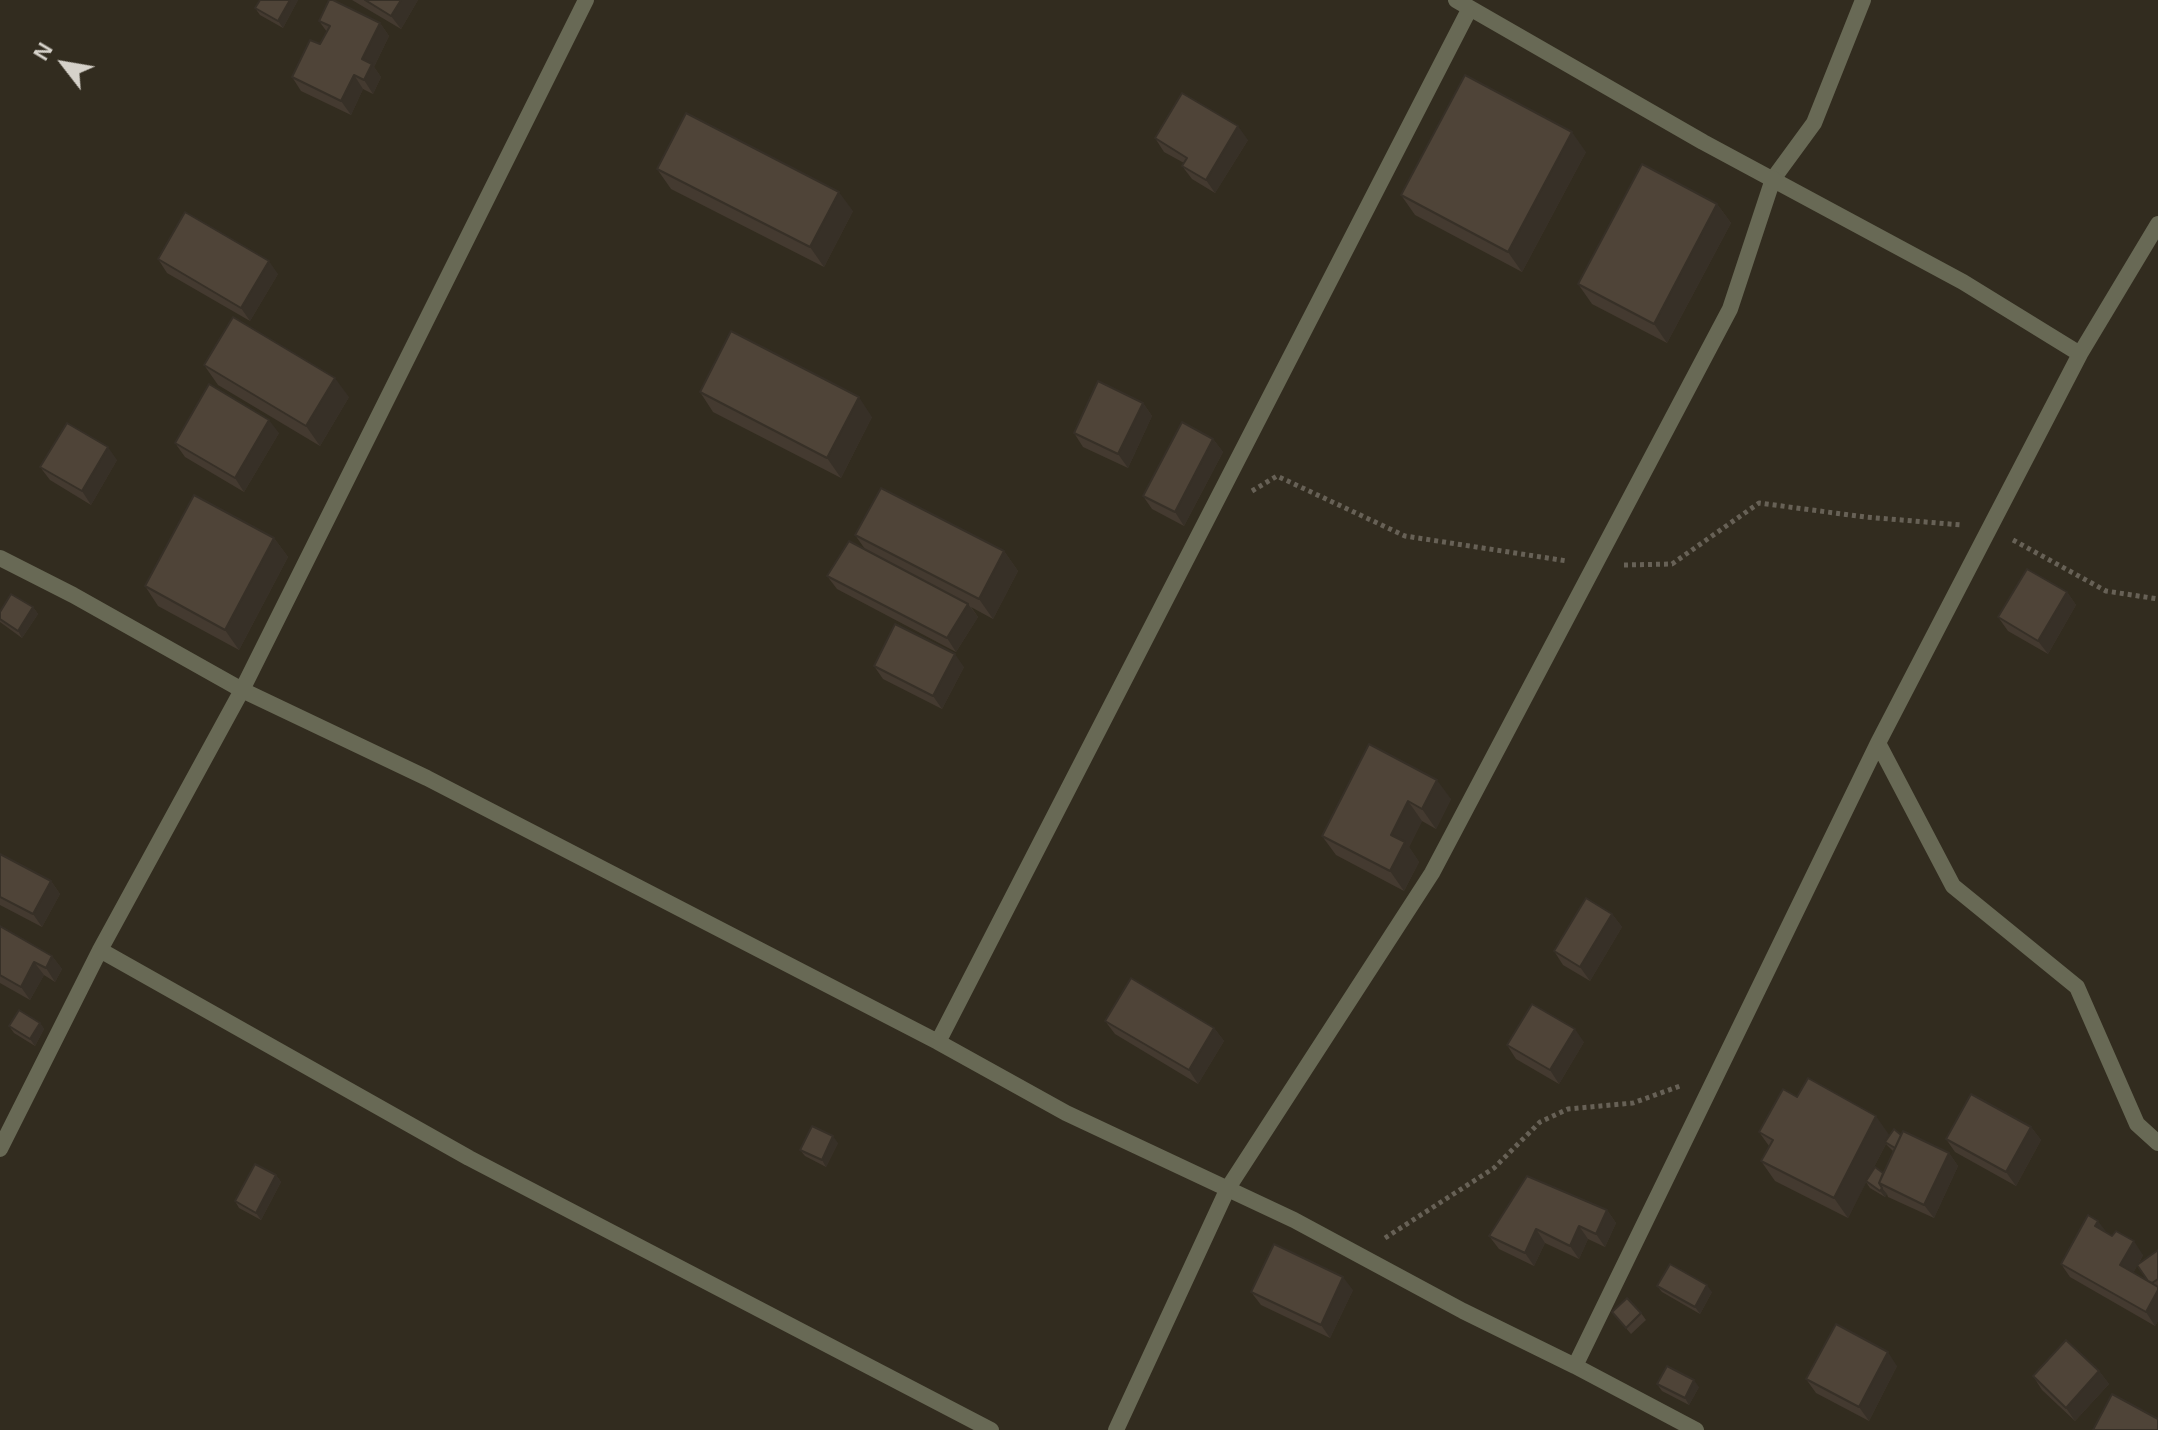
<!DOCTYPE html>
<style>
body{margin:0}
#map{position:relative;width:2158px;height:1430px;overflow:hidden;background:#322c1f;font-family:Helvetica,sans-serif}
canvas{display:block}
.north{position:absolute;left:24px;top:24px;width:80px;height:80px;-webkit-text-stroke:6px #322c1f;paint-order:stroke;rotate:301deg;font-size:22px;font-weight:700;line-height:32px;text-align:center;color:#d6d2ca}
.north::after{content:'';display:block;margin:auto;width:28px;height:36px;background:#d6d2ca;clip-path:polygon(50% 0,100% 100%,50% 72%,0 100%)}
</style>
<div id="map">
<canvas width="2158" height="1430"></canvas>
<div class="north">N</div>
</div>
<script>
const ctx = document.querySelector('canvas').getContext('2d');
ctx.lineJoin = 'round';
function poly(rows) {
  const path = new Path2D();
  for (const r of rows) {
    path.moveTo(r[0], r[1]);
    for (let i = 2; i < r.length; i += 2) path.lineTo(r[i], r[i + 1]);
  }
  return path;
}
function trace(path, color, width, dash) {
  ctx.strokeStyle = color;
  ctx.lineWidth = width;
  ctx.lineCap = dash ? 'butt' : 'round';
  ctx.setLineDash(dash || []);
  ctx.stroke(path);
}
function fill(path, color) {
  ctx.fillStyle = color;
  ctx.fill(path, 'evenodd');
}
trace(poly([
 [1252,491,1277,476,1405,536,1567,561],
 [2013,540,2106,591,2158,599],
 [1624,565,1672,564,1759,503,1865,517,1962,525],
 [1385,1238,1494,1168,1540,1122,1568,1109,1633,1103,1680,1086]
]), '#676156', 5, [4, 4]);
trace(poly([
 [1773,179,1814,123,1863,0]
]), '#686955', 16);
trace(poly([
 [1456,0,1703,142,1963,282,2080,354],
 [0,558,73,595,242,690,427,778,938,1042,1066,1113,1294,1220,1463,1311,1575,1366,1696,1430],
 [1878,743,1953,886,2077,987,2137,1124,2158,1143],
 [100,950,469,1158,991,1430],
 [938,1042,1470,8],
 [0,1149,100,950,242,690,586,0],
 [1575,1366,1878,743,2080,354,2158,224],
 [1116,1430,1228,1188,1432,873,1730,309,1773,179]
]), '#686955', 16);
fill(poly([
 [298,0,283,28,260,15,255,8],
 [352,0,418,0,401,29],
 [319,21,380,23,389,36,374,67,381,77,373,94,363,89,351,115,301,91,292,77,320,44,327,32],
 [1155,138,1248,140,1215,193,1192,179,1182,166,1184,163,1164,152],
 [1586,152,1522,272,1415,215,1401,195],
 [657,169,853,211,824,267,671,189],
 [1717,204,1731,223,1667,343,1592,304,1578,284],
 [158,259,278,274,250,321,167,273],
 [204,365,349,397,320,446,218,385],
 [700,392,872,417,841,478,713,412],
 [1143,403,1152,416,1128,468,1083,447,1074,433],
 [279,433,244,492,185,457,175,443],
 [1213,439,1223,452,1184,526,1152,509,1143,496],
 [117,460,91,505,50,480,40,467],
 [855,535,1004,551,1018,571,993,619,971,607,978,617,956,652,837,589,827,576,865,549],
 [274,538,288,557,239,650,158,606,145,586],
 [2067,592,2076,605,2048,654,2008,631,1998,617],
 [33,607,38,614,22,638,0,622,0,612],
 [874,666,964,667,942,709,883,679],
 [1369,744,1451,799,1436,829,1422,821,1409,847,1419,862,1404,891,1336,855,1322,836],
 [0,854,51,881,60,894,42,927,0,905],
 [1612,914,1622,927,1590,981,1563,965,1554,951],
 [0,926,52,956,62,969,55,982,44,975,30,1000,0,983],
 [1105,1021,1214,1028,1224,1041,1198,1084,1115,1034],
 [40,1023,44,1029,35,1046,14,1033,9,1026],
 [1584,1042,1559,1084,1516,1059,1507,1045],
 [1797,1097,1889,1135,1901,1135,1949,1153,1958,1166,1934,1218,1888,1197,1887,1194,1885,1197,1870,1188,1866,1182,1848,1218,1775,1181,1761,1161,1769,1146,1759,1132],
 [1886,1144,1893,1151,1883,1173,1872,1171],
 [2031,1127,2041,1140,2016,1186,1955,1152,1946,1139],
 [838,1143,826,1167,805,1156,800,1150],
 [276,1175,281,1182,261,1220,239,1208,235,1201],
 [1607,1210,1616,1223,1605,1247,1588,1239,1579,1259,1545,1243,1534,1266,1499,1249,1489,1236],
 [2107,1233,2143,1255,2138,1265,2158,1250,2158,1321,2155,1326,2070,1277,2061,1264],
 [2137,1266,2148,1281,2133,1273],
 [1657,1286,1712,1292,1700,1314,1662,1292],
 [1353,1290,1330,1338,1261,1305,1251,1292],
 [1612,1312,1641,1313,1646,1320,1631,1334],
 [1897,1366,1869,1421,1816,1393,1806,1379],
 [2099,1371,2109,1384,2075,1421,2042,1390,2033,1376],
 [1657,1384,1699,1387,1689,1405,1662,1391]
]), '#443a30');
fill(poly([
 [290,0,298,0,283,28,278,21],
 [401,0,418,0,401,29,391,16],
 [380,23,389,36,374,67,381,77,373,94,364,80,362,59],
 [354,75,363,89,351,115,341,101],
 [1238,126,1248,140,1215,193,1206,180],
 [1572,132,1586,152,1522,272,1508,252],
 [839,192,853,211,824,267,810,247],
 [1717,204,1731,223,1667,343,1654,324],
 [269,261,278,274,250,321,241,308],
 [335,378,349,397,320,446,306,426],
 [859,397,872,417,841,478,827,458],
 [1143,403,1152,416,1128,468,1118,454],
 [269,420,279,433,244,492,235,478],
 [1213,439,1223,452,1184,526,1175,512],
 [108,447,117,460,91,505,82,491],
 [274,538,288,557,239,650,225,630],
 [1004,551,1018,571,993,619,979,599],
 [2067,592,2076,605,2048,654,2038,641],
 [968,604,978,617,956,652,947,638],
 [33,607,38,614,22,638,18,631],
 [955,654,964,667,942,709,933,696],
 [1437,780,1451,799,1436,829,1422,809],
 [1408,801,1422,821,1409,847,1419,862,1404,891,1390,871,1391,835],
 [51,881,60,894,42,927,33,914],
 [1612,914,1622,927,1590,981,1580,967],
 [52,956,62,969,55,982,46,968],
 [34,962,44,975,30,1000,21,987],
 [40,1023,44,1029,35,1046,30,1039],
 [1214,1028,1224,1041,1198,1084,1189,1070],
 [1575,1029,1584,1042,1559,1084,1550,1070],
 [1876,1116,1890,1136,1848,1218,1834,1198],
 [2031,1127,2041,1140,2016,1186,2006,1172],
 [833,1136,838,1143,826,1167,822,1160],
 [1949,1153,1958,1166,1934,1218,1924,1205],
 [276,1175,281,1182,261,1220,256,1213],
 [1882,1188,1887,1194,1885,1197,1880,1191],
 [1607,1210,1616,1223,1605,1247,1596,1234],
 [2098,1221,2108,1234,2095,1226],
 [1579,1226,1588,1239,1579,1259,1570,1246],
 [1536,1229,1545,1243,1534,1266,1525,1253],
 [2134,1241,2143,1255,2130,1279,2120,1265],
 [1343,1277,1353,1290,1330,1338,1321,1325],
 [1707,1285,1712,1292,1700,1314,1695,1307],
 [2158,1290,2158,1321,2155,1326,2146,1312],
 [1888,1352,1897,1366,1869,1421,1859,1407],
 [2099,1371,2109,1384,2075,1421,2066,1408],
 [1694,1380,1699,1387,1689,1405,1685,1398]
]), '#373027');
const building = poly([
 [260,0,290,0,278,21,255,8,260,0],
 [329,0,333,0,380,23,362,59,372,64,364,80,354,75,341,101,292,77,310,40,320,44,330,26,319,21,329,0],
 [365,0,401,0,391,16,365,0],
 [1465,75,1572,132,1508,252,1401,195,1465,75],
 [1182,93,1238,126,1206,180,1182,166,1187,158,1155,138,1182,93],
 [686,113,839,192,810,247,657,169,686,113],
 [1642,164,1717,204,1654,324,1578,284,1642,164],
 [185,212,269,261,241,308,158,259,185,212],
 [233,317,335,378,306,426,204,365,233,317],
 [731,331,859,397,827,458,700,392,731,331],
 [1098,381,1143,403,1118,454,1074,433,1098,381],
 [209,384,269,420,235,478,175,443,209,384],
 [1182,422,1213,439,1175,512,1143,496,1182,422],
 [67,423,108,447,82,491,40,467,67,423],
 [881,488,1004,551,979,599,855,535,881,488],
 [194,495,274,538,225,630,145,586,194,495],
 [849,541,968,604,947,638,827,576,849,541],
 [2027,569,2067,592,2038,641,1998,617,2027,569],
 [11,594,33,607,18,631,0,619,0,612,11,594],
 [895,624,955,654,933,696,874,666,895,624],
 [1369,744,1437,780,1422,809,1408,801,1391,835,1405,842,1390,871,1322,836,1369,744],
 [0,854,51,881,33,914,0,897,0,854],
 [1586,898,1612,914,1580,967,1554,951,1586,898],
 [0,926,52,956,46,968,34,962,21,987,0,975,0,926],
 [1131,978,1214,1028,1189,1070,1105,1021,1131,978],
 [1532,1004,1575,1029,1550,1070,1507,1045,1532,1004],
 [19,1010,40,1023,30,1039,9,1026,19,1010],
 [1808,1078,1876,1116,1834,1198,1761,1161,1773,1140,1759,1132,1783,1089,1797,1097,1808,1078],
 [1971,1094,2031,1127,2006,1172,1946,1139,1971,1094],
 [812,1126,833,1136,822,1160,800,1150,812,1126],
 [1894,1129,1901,1135,1895,1148,1885,1142,1894,1129],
 [1903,1131,1949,1153,1924,1205,1879,1183,1903,1131],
 [255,1164,276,1175,256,1213,235,1201,255,1164],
 [1875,1167,1883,1173,1879,1183,1882,1188,1880,1191,1866,1181,1875,1167],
 [1527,1176,1607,1210,1596,1234,1579,1226,1570,1246,1536,1229,1525,1253,1489,1236,1527,1176],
 [2088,1215,2098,1221,2095,1226,2112,1236,2116,1231,2134,1241,2120,1265,2158,1287,2158,1290,2146,1312,2061,1264,2088,1215],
 [1274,1244,1343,1277,1321,1325,1251,1292,1274,1244],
 [2158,1250,2158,1279,2152,1283,2148,1281,2137,1265,2158,1250],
 [1670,1264,1707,1285,1695,1307,1657,1286,1670,1264],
 [1627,1298,1641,1313,1626,1328,1612,1312,1627,1298],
 [1836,1324,1888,1352,1859,1407,1806,1379,1836,1324],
 [2066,1340,2099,1371,2066,1408,2033,1376,2066,1340],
 [1667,1366,1694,1380,1685,1398,1657,1384,1667,1366],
 [2112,1394,2158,1419,2158,1430,2093,1430,2112,1394]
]);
fill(building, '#4f4438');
trace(building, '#373027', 2);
</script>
